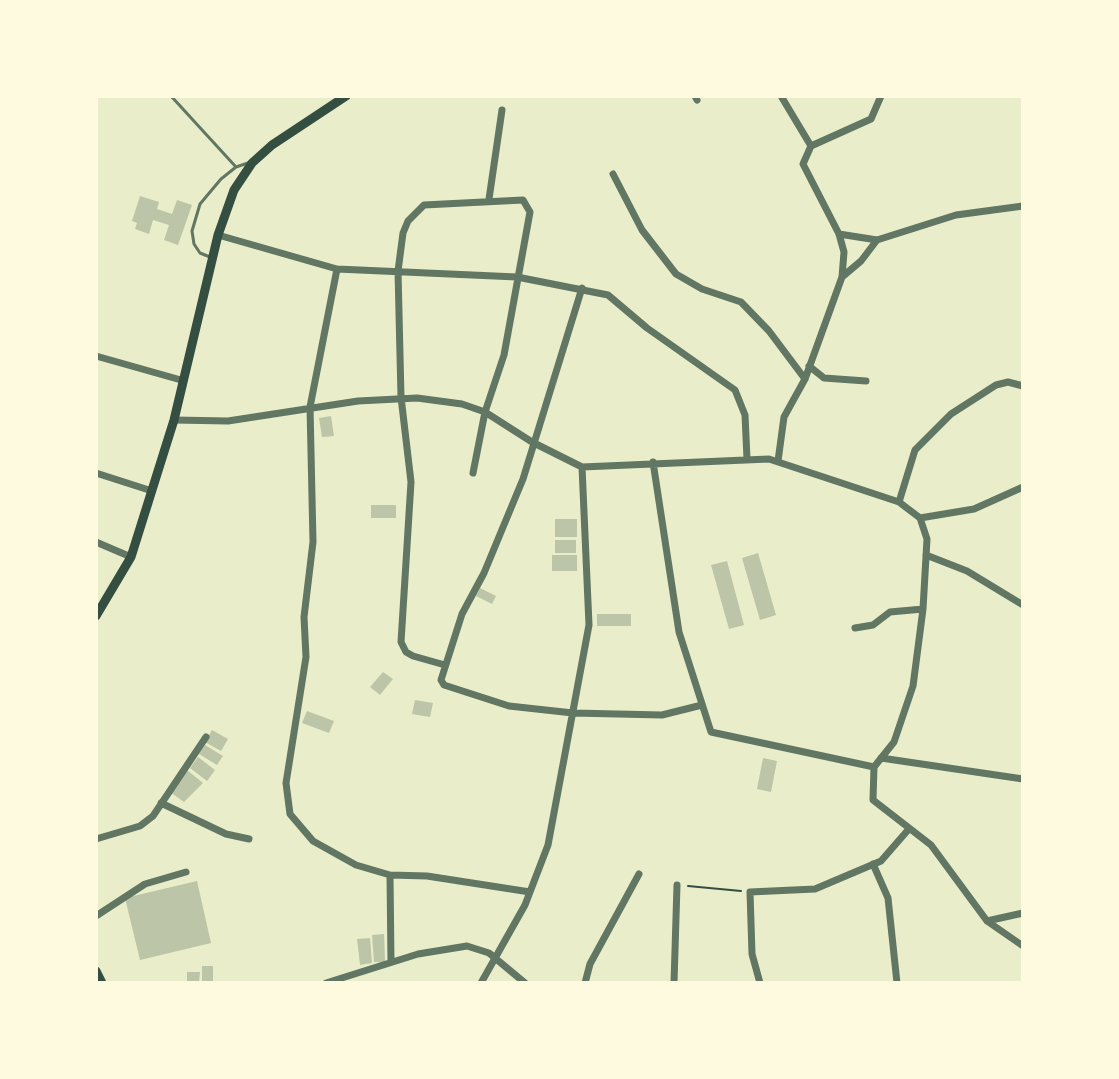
<!DOCTYPE html>
<style>
body{margin:0}
#map{position:relative;width:1119px;height:1079px;overflow:hidden;background:#e9edc9;font-family:Figtree,sans-serif}
canvas{display:block}
.frame{position:absolute;inset:0;border:98px solid #fefae0;pointer-events:none}
</style>
<div id="map">
<canvas width="1119" height="1079"></canvas>
<div class="frame"></div>
</div>
<script>
const c = document.querySelector('canvas').getContext('2d');
c.lineJoin = 'round';
function paint(path, color) { c.fillStyle = color; c.fill(path, 'evenodd'); }
const toPath = rows => new Path2D(rows.map(r => 'M' + r).join(''));
function stroke(path, color, width, dash) { c.strokeStyle = color; c.lineWidth = width; c.lineCap = dash ? 'butt' : 'round'; c.setLineDash(dash || []); c.stroke(path); }
paint(toPath([
 [140,196,159,202,157,209,172,214,177,200,192,205,178,245,164,240,169,225,153,220,149,234,135,229,137,223,132,221],
 [331,416,334,436,322,437,319,418],
 [371,505,396,505,396,518,371,518],
 [555,519,577,519,577,537,555,537],
 [555,540,576,540,576,553,555,553],
 [758,553,776,615,760,620,742,558],
 [552,555,577,555,577,571,552,571],
 [727,561,744,625,729,629,711,565],
 [480,588,496,596,492,604,476,596],
 [597,614,631,614,631,626,597,626],
 [383,672,393,679,380,695,370,687],
 [415,700,433,703,430,717,412,714],
 [307,711,334,721,329,733,302,723],
 [212,730,228,739,221,751,205,742],
 [205,745,223,756,217,765,199,754],
 [198,757,215,770,207,781,190,768],
 [763,758,777,761,771,792,757,789],
 [187,770,203,783,184,802,170,792],
 [197,881,211,943,140,960,125,898],
 [384,934,385,962,374,962,372,935],
 [370,938,372,963,360,965,357,939],
 [202,966,213,966,213,983,202,983],
 [187,972,200,972,199,983,187,983]
]), '#bcc5a7');
stroke(toPath([
 [688,886,741,891]
]), '#344e41', 2);
stroke(toPath([
 [171,96,236,167],
 [210,257,200,253,194,244,192,231,200,204,221,179,236,167,248,163]
]), '#617663', 3);
stroke(toPath([
 [695,96,697,100],
 [811,146,871,119,881,96],
 [613,174,642,230,676,274,702,289,741,302,769,331,805,379],
 [489,199,502,110],
 [839,234,877,240,956,215,1023,206],
 [218,235,337,269,517,277,608,295,647,328,735,390,745,415,747,459],
 [337,269,310,407,313,542,304,617,306,657,286,783,290,814,313,841,356,865,390,875,427,876,530,892],
 [842,277,861,261,877,240],
 [582,288,523,479,484,573,462,614,441,680,444,685,509,706,573,713,662,715,702,705],
 [96,356,181,380],
 [809,366,824,378,866,381],
 [174,420,228,421,358,401,417,398,462,404,485,412,532,442,582,467,769,459,899,502,920,518,927,539,923,609,913,686,894,742,874,767,873,800,931,845,987,921,1023,946],
 [778,461,784,417,805,379,842,277,844,252,839,234,803,164,811,146,781,96],
 [653,462,679,632,711,732,874,767],
 [96,473,152,491],
 [899,502,915,450,951,414,996,385,1008,382,1023,386],
 [920,518,974,509,1023,487],
 [96,542,131,557],
 [926,555,967,571,1023,605],
 [855,628,873,625,890,612,923,609],
 [445,665,413,656,406,652,401,642,411,482,401,397,398,271,403,233,408,221,424,205,523,200,530,212,504,355,485,412,473,473],
 [881,758,1023,779],
 [161,803,226,834,249,839],
 [96,839,140,826,153,816,206,737],
 [873,864,888,898,897,983],
 [390,875,391,962],
 [96,916,145,884,186,872],
 [987,921,1023,913],
 [326,983,418,954,467,946,489,953,525,983],
 [481,983,525,905,548,845,589,625,582,467],
 [585,983,590,964,639,874],
 [674,983,677,885],
 [760,983,752,954,750,892,815,889,881,861,908,830]
]), '#617663', 7);
stroke(toPath([
 [96,616,131,557,174,420,218,235,234,190,252,163,272,145,346,96],
 [96,971,102,983]
]), '#344e41', 9);
</script>
